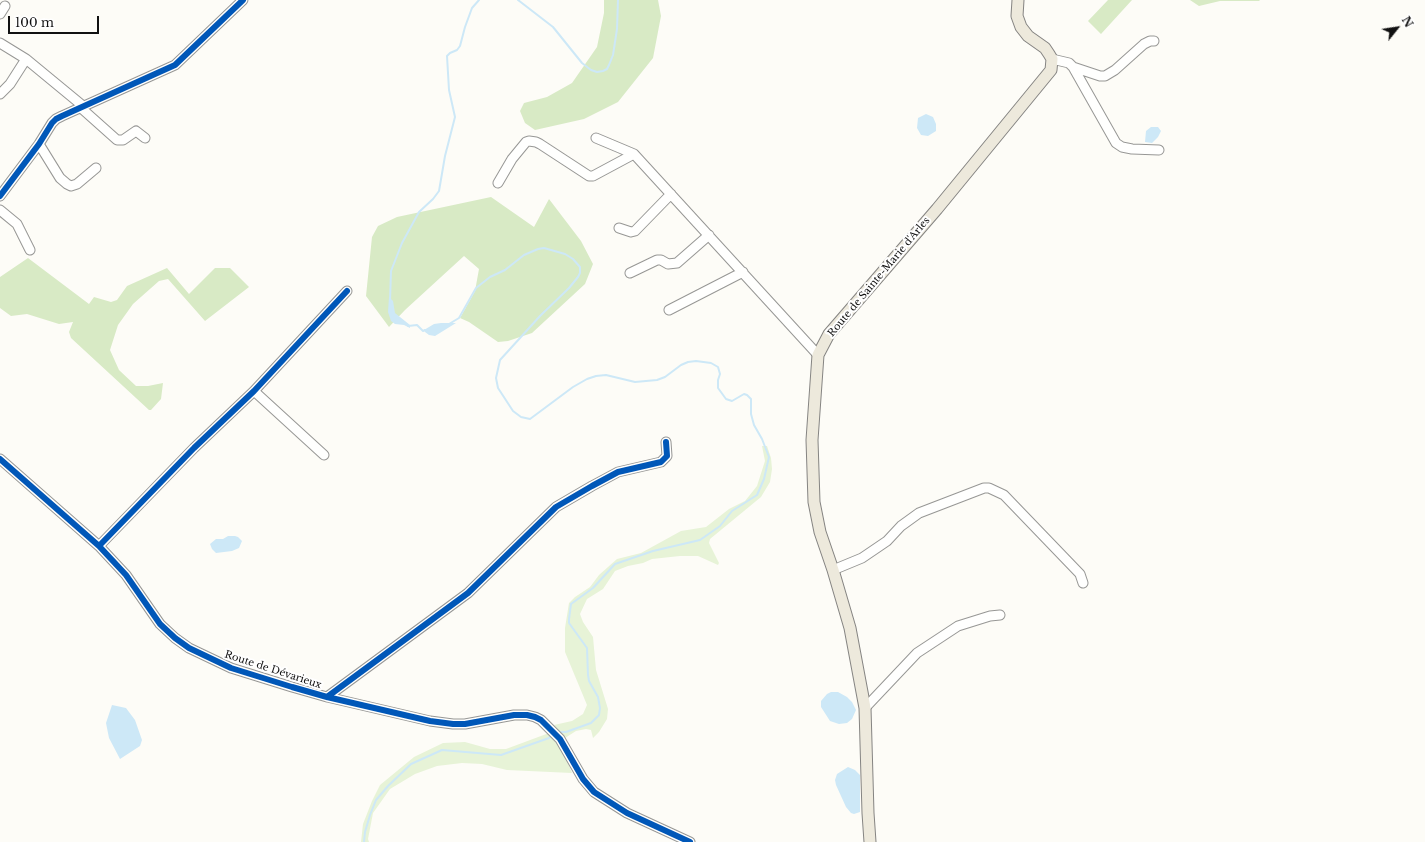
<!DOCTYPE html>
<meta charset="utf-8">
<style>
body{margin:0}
#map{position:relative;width:1425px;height:842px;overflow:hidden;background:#fdfcf7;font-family:"Libre Baskerville",serif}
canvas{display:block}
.north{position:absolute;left:1377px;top:8px;width:40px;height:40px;-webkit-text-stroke:3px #fff;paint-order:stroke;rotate:60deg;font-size:11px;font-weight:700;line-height:16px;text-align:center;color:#111}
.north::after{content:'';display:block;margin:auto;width:14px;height:18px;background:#111;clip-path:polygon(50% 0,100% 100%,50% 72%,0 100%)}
.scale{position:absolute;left:8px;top:16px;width:91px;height:18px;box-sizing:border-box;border:2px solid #111;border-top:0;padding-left:5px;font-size:12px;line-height:14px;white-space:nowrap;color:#111;-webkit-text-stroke:3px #fff;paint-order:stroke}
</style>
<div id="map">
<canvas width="1425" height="842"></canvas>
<div class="north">N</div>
<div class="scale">100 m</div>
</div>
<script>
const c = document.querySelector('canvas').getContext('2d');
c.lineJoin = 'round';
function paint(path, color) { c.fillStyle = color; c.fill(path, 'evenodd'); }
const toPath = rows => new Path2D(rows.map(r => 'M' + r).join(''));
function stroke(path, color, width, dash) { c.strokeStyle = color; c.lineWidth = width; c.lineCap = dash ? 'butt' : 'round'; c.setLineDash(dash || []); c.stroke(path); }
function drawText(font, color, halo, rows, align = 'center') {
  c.font = font + ' "Libre Baskerville",serif'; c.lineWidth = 4; c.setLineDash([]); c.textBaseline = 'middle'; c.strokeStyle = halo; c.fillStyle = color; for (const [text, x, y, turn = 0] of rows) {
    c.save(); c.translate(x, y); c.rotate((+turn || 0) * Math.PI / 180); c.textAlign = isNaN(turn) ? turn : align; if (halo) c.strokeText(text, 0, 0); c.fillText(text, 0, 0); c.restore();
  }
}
paint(toPath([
 [762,446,767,446,771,458,772,469,770,482,761,497,710,539,709,543,719,563,718,565,698,556,680,556,652,559,643,563,628,566,615,571,603,589,587,599,580,614,583,622,593,637,596,670,608,709,607,719,599,732,593,738,591,730,586,729,576,731,565,738,554,725,572,721,583,714,587,705,565,652,565,628,569,603,575,597,590,587,599,575,617,559,641,553,681,531,706,527,729,509,745,501,757,486,765,461],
 [549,733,565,755,572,773,507,770,482,764,462,763,437,766,415,774,390,789,373,813,368,839,369,842,361,842,363,824,372,801,380,785,414,757,443,743,465,742,490,749,506,749]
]), '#e7f3d7');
paint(toPath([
 [604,0,658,0,661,16,653,58,618,102,584,119,535,130,525,123,520,111,524,103,547,97,572,83,597,47,604,13],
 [1108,0,1132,0,1101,34,1088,21],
 [1190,0,1260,0,1259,1,1220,1,1199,6],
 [491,197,534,227,549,199,581,241,593,264,585,284,532,333,508,341,498,342,469,322,460,318,475,291,479,269,464,256,405,310,389,327,366,296,372,237,378,226,397,217],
 [28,258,89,304,94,297,111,302,117,300,127,286,167,268,189,294,215,268,230,268,249,287,205,321,168,279,159,281,133,304,118,325,110,350,119,370,136,386,148,386,163,383,161,399,151,410,149,410,71,338,69,332,73,322,59,324,27,314,11,316,0,308,0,277]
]), '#d8eac5');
paint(toPath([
 [926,114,933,117,936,124,936,131,928,136,921,135,917,128,918,118],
 [1151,127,1158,127,1161,131,1158,137,1152,143,1145,142,1146,131],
 [389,297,393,301,395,313,410,325,410,328,404,325,395,324,391,321,388,312],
 [441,323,456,323,435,336,429,335,425,332,424,330,434,324],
 [228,536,235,536,238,537,242,541,239,548,232,551,216,553,212,549,210,544,216,539,223,539],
 [831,692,838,692,847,697,852,702,856,710,852,719,847,723,839,724,830,721,821,707,821,701,827,694],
 [112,705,126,708,135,720,142,740,140,746,120,759,109,738,106,723],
 [848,767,855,770,860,775,860,812,854,814,851,813,846,807,836,785,835,780,837,774]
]), '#cde8f7');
stroke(toPath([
 [518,0,553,27,582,63,591,70,597,72,603,71,607,69,609,65,613,55,617,29,618,0],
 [390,301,391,271,402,243,419,212,433,199,439,191,445,156,455,117,449,90,447,56,450,53,457,50,460,46,465,27,472,8,479,0],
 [449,324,459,318,476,288,490,277,505,270,524,255,538,249,544,248,565,254,573,259,580,267,580,273,578,277,569,288,540,316,500,360,496,378,498,388,513,411,521,417,530,419,573,387,587,379,596,376,606,375,635,382,657,380,665,377,681,365,688,362,696,361,711,363,718,367,720,374,718,380,718,388,726,399,732,401,744,394,747,395,751,399,751,414,754,425,762,439,769,457,764,479,757,495,732,511,720,526,700,540,653,551,615,564,593,588,571,604,569,619,569,623,587,648,588,675,589,681,598,697,600,708,599,715,591,723,566,732,558,732],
 [408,326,417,325,423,331,425,330],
 [364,842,365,832,370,815,376,800,388,786,411,764,442,750,501,755,549,738,552,734]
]), '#cde8f7', 2);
const minor = toPath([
 [0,14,5,6],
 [0,43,26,59,83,106],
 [1052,59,1069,63,1073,67,1116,143,1122,147,1132,149,1159,150],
 [1073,67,1100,76,1105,76,1115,70,1144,44,1150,41,1154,41],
 [0,94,10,84,26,59],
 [80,107,117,140,123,140,136,131,145,138],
 [596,138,634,154,818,355],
 [39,144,60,178,67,184,71,186,77,184,96,168],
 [498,183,512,159,526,142,529,141,536,142,540,144,589,176,593,176,634,154],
 [0,196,39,144,52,123,56,119,62,116,175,65,243,0],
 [0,210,17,224,30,250],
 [619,228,631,232,635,231,671,194],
 [630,273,657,260,661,260,668,264,677,263,709,235],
 [669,310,743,272],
 [254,391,324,455],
 [0,459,99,546,126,575,160,624,175,638,189,648,231,668,292,687,327,697,430,721,453,724,465,724,514,715,527,715,535,717,541,720,560,739,583,779,594,792,627,813,690,842],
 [99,546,194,448,254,391,347,291],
 [833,570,862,558,887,541,901,526,919,513,984,488,989,488,1004,495,1080,574,1083,583],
 [327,697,468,593,556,507,592,486,618,472,661,462,667,456,666,442],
 [865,708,917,653,958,626,990,616,1000,615]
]);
const major = toPath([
 [870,842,868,813,865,708,850,628,833,570,820,532,814,502,812,440,818,355,829,334,937,209,1051,70,1052,59,1049,54,1045,48,1028,36,1021,27,1017,16,1018,0]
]);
stroke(minor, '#979795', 11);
stroke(major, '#858482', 13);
stroke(minor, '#fffffe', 9);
stroke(major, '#ede9dc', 11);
stroke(toPath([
 [0,196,39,144,52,123,56,119,62,116,175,65,243,0],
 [0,459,99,546,126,575,160,624,175,638,189,648,231,668,292,687,327,697,430,721,453,724,465,724,514,715,527,715,535,717,541,720,560,739,583,779,594,792,627,813,690,842],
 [99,546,194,448,254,391,347,291],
 [327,697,468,593,556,507,592,486,618,472,661,462,667,456,666,442]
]), '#0057b8', 6);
drawText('10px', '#111', '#fff', [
 ["Route de Sainte-Marie d'Arles",879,277,-50],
 ["Route de Dévarieux",273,670,18]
]);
</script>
